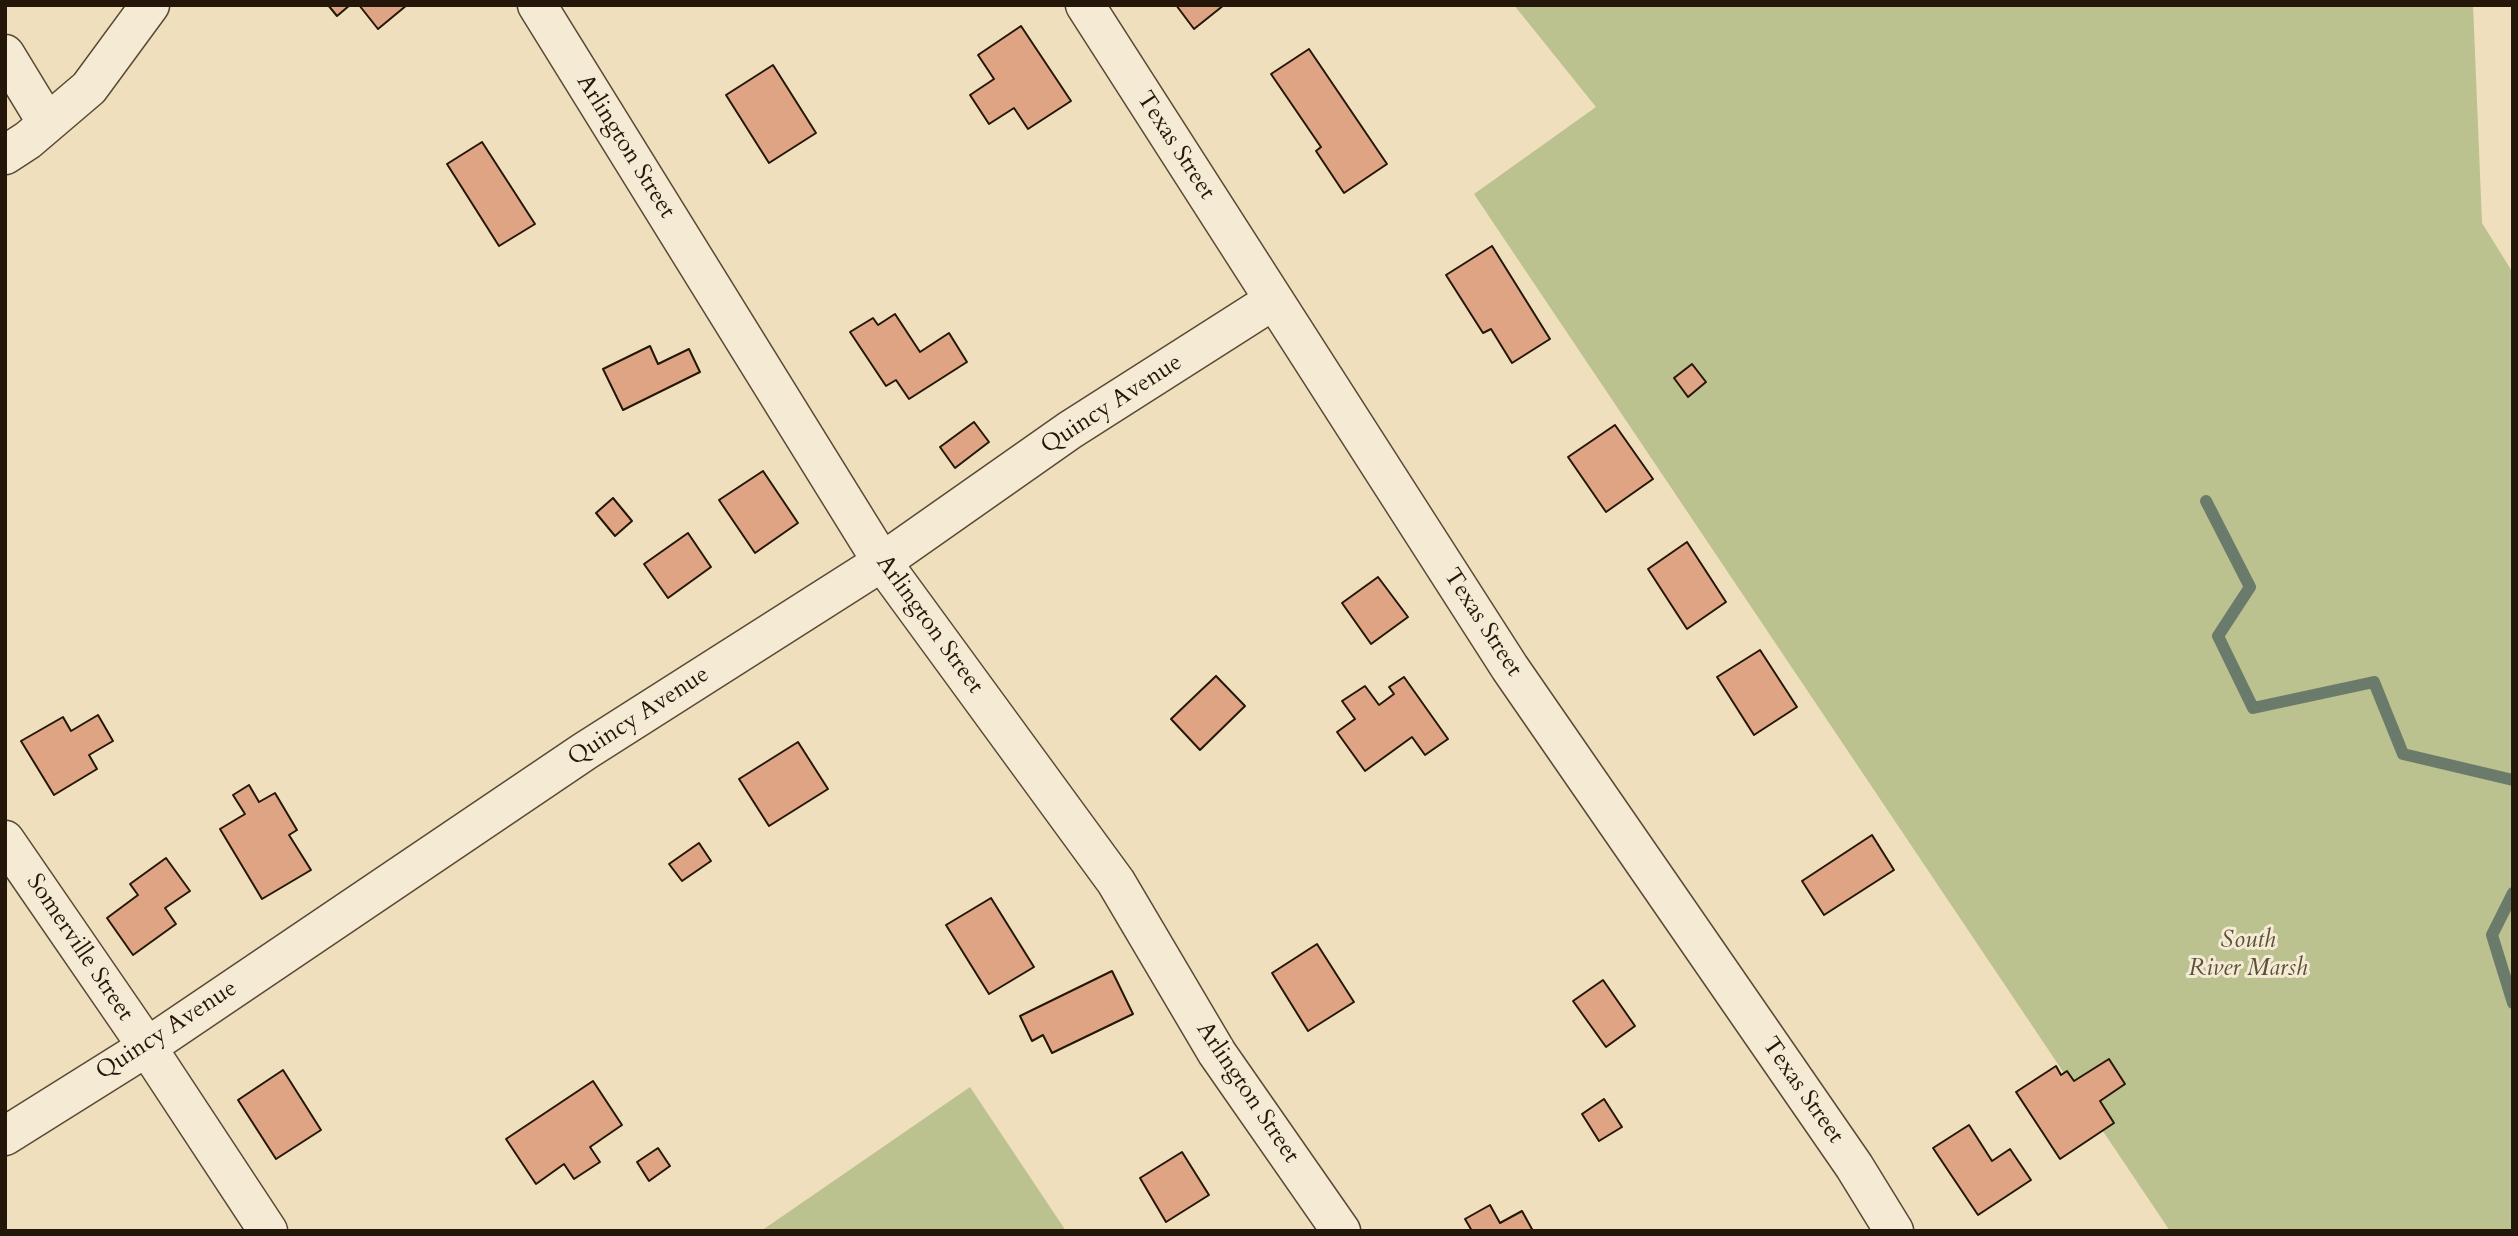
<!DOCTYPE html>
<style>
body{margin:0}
#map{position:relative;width:2518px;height:1236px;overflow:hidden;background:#efdfbc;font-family:Cardo,serif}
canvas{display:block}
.frame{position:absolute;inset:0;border:7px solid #24170a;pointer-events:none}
</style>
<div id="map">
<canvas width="2518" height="1236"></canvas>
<div class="frame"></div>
</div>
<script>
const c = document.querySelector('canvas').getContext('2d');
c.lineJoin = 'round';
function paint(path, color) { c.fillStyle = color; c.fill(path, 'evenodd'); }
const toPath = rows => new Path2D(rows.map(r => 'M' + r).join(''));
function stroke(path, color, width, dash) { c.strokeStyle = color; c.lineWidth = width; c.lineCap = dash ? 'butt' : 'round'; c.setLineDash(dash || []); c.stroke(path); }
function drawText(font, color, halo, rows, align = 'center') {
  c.font = font + ' Cardo,serif'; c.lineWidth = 6; c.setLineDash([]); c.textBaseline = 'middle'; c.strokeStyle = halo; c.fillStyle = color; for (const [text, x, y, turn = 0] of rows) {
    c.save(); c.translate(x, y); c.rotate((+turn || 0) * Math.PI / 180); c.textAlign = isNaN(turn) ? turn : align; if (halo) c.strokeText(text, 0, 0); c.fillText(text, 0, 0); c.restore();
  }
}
paint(toPath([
 [1514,5,2473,5,2482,223,2513,273,2513,1231,2170,1231,1474,194,1596,107],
 [970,1087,1066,1231,761,1231]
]), '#bbc18f');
stroke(toPath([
 [2206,501,2250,587,2218,636,2253,708,2374,682,2403,754,2513,780],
 [2513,893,2492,935,2513,1003]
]), '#6b7b6b', 12);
const building = toPath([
 [328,5,350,5,337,16,328,5],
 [359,5,407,5,378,29,359,5],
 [1176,5,1224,5,1194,29,1176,5],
 [1021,26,1071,101,1028,129,1014,108,989,124,970,95,994,79,978,55,1021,26],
 [1309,49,1387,164,1344,193,1316,151,1321,147,1271,74,1309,49],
 [773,65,816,133,769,163,726,95,773,65],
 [482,142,535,224,499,246,447,164,482,142],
 [1492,246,1550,339,1512,363,1491,329,1483,333,1446,275,1492,246],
 [895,314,920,352,949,333,967,362,909,399,896,380,886,386,850,332,873,318,878,325,895,314],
 [650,346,658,364,689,349,700,372,623,410,603,369,650,346],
 [1692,364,1706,382,1688,397,1674,378,1692,364],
 [974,422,989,442,955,468,940,447,974,422],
 [1615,425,1653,479,1606,512,1568,457,1615,425],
 [763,471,798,523,755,553,719,500,763,471],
 [613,498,632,521,615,536,596,513,613,498],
 [688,533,711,567,668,598,644,564,688,533],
 [1687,542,1726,602,1687,629,1648,569,1687,542],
 [1378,577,1408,617,1371,644,1342,603,1378,577],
 [1760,650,1797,707,1754,735,1717,677,1760,650],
 [1216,676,1245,706,1200,750,1171,719,1216,676],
 [1404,677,1448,739,1425,755,1412,737,1365,771,1337,732,1355,719,1342,701,1365,686,1379,705,1394,694,1389,687,1404,677],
 [98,715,113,741,89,755,97,769,54,795,21,741,63,717,71,731,98,715],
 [798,742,828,789,769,826,739,779,798,742],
 [249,785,259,802,275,793,297,830,289,835,311,870,262,899,220,829,245,814,233,795,249,785],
 [1872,835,1894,870,1824,915,1802,881,1872,835],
 [699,843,711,861,682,881,669,864,699,843],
 [166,858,190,891,165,908,176,924,133,955,107,918,138,895,130,884,166,858],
 [991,898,1034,967,989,994,946,925,991,898],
 [1317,944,1354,1002,1308,1031,1272,973,1317,944],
 [1112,971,1133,1014,1052,1053,1043,1035,1032,1041,1020,1016,1112,971],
 [1603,980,1635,1026,1606,1047,1573,1001,1603,980],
 [2109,1059,2125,1084,2100,1101,2114,1123,2060,1159,2016,1092,2056,1066,2061,1075,2067,1071,2074,1081,2109,1059],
 [283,1070,321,1130,276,1159,238,1100,283,1070],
 [593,1081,622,1125,590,1147,600,1162,574,1179,564,1164,536,1184,506,1139,593,1081],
 [1604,1099,1622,1127,1599,1141,1582,1114,1604,1099],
 [1969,1125,1992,1161,2010,1149,2031,1180,1978,1215,1933,1148,1969,1125],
 [658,1148,670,1166,649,1181,637,1162,658,1148],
 [1182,1152,1209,1195,1166,1222,1140,1178,1182,1152],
 [1490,1205,1500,1223,1522,1211,1533,1231,1472,1231,1465,1219,1490,1205]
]);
paint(building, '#dfa484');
stroke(building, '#24170a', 2);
const minor = toPath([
 [537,5,882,562,1116,882,1217,1053,1341,1231],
 [1085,5,1510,668,1854,1166,1894,1231],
 [5,54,47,123],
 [5,155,28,140,89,88,150,5],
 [5,840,137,1032,268,1231],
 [5,1136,147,1047,585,751,882,562,1070,430,1274,300]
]);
stroke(minor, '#574936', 41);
stroke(minor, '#f5ead3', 38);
drawText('24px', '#24170a', '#f5ead3', [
 ["Texas Street",1175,146,57],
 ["Arlington Street",625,147,58],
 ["Quincy Avenue",1112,405,-33],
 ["Texas Street",1482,623,57],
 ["Arlington Street",929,625,54],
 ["Quincy Avenue",639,717,-33],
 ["Somerville Street",79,948,56],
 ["Quincy Avenue",167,1031,-33],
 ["Texas Street",1802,1091,55],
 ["Arlington Street",1247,1093,56]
]);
drawText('italic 24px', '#595239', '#f5ead3', [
 ["South",2248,941],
 ["River Marsh",2248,969]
]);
</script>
